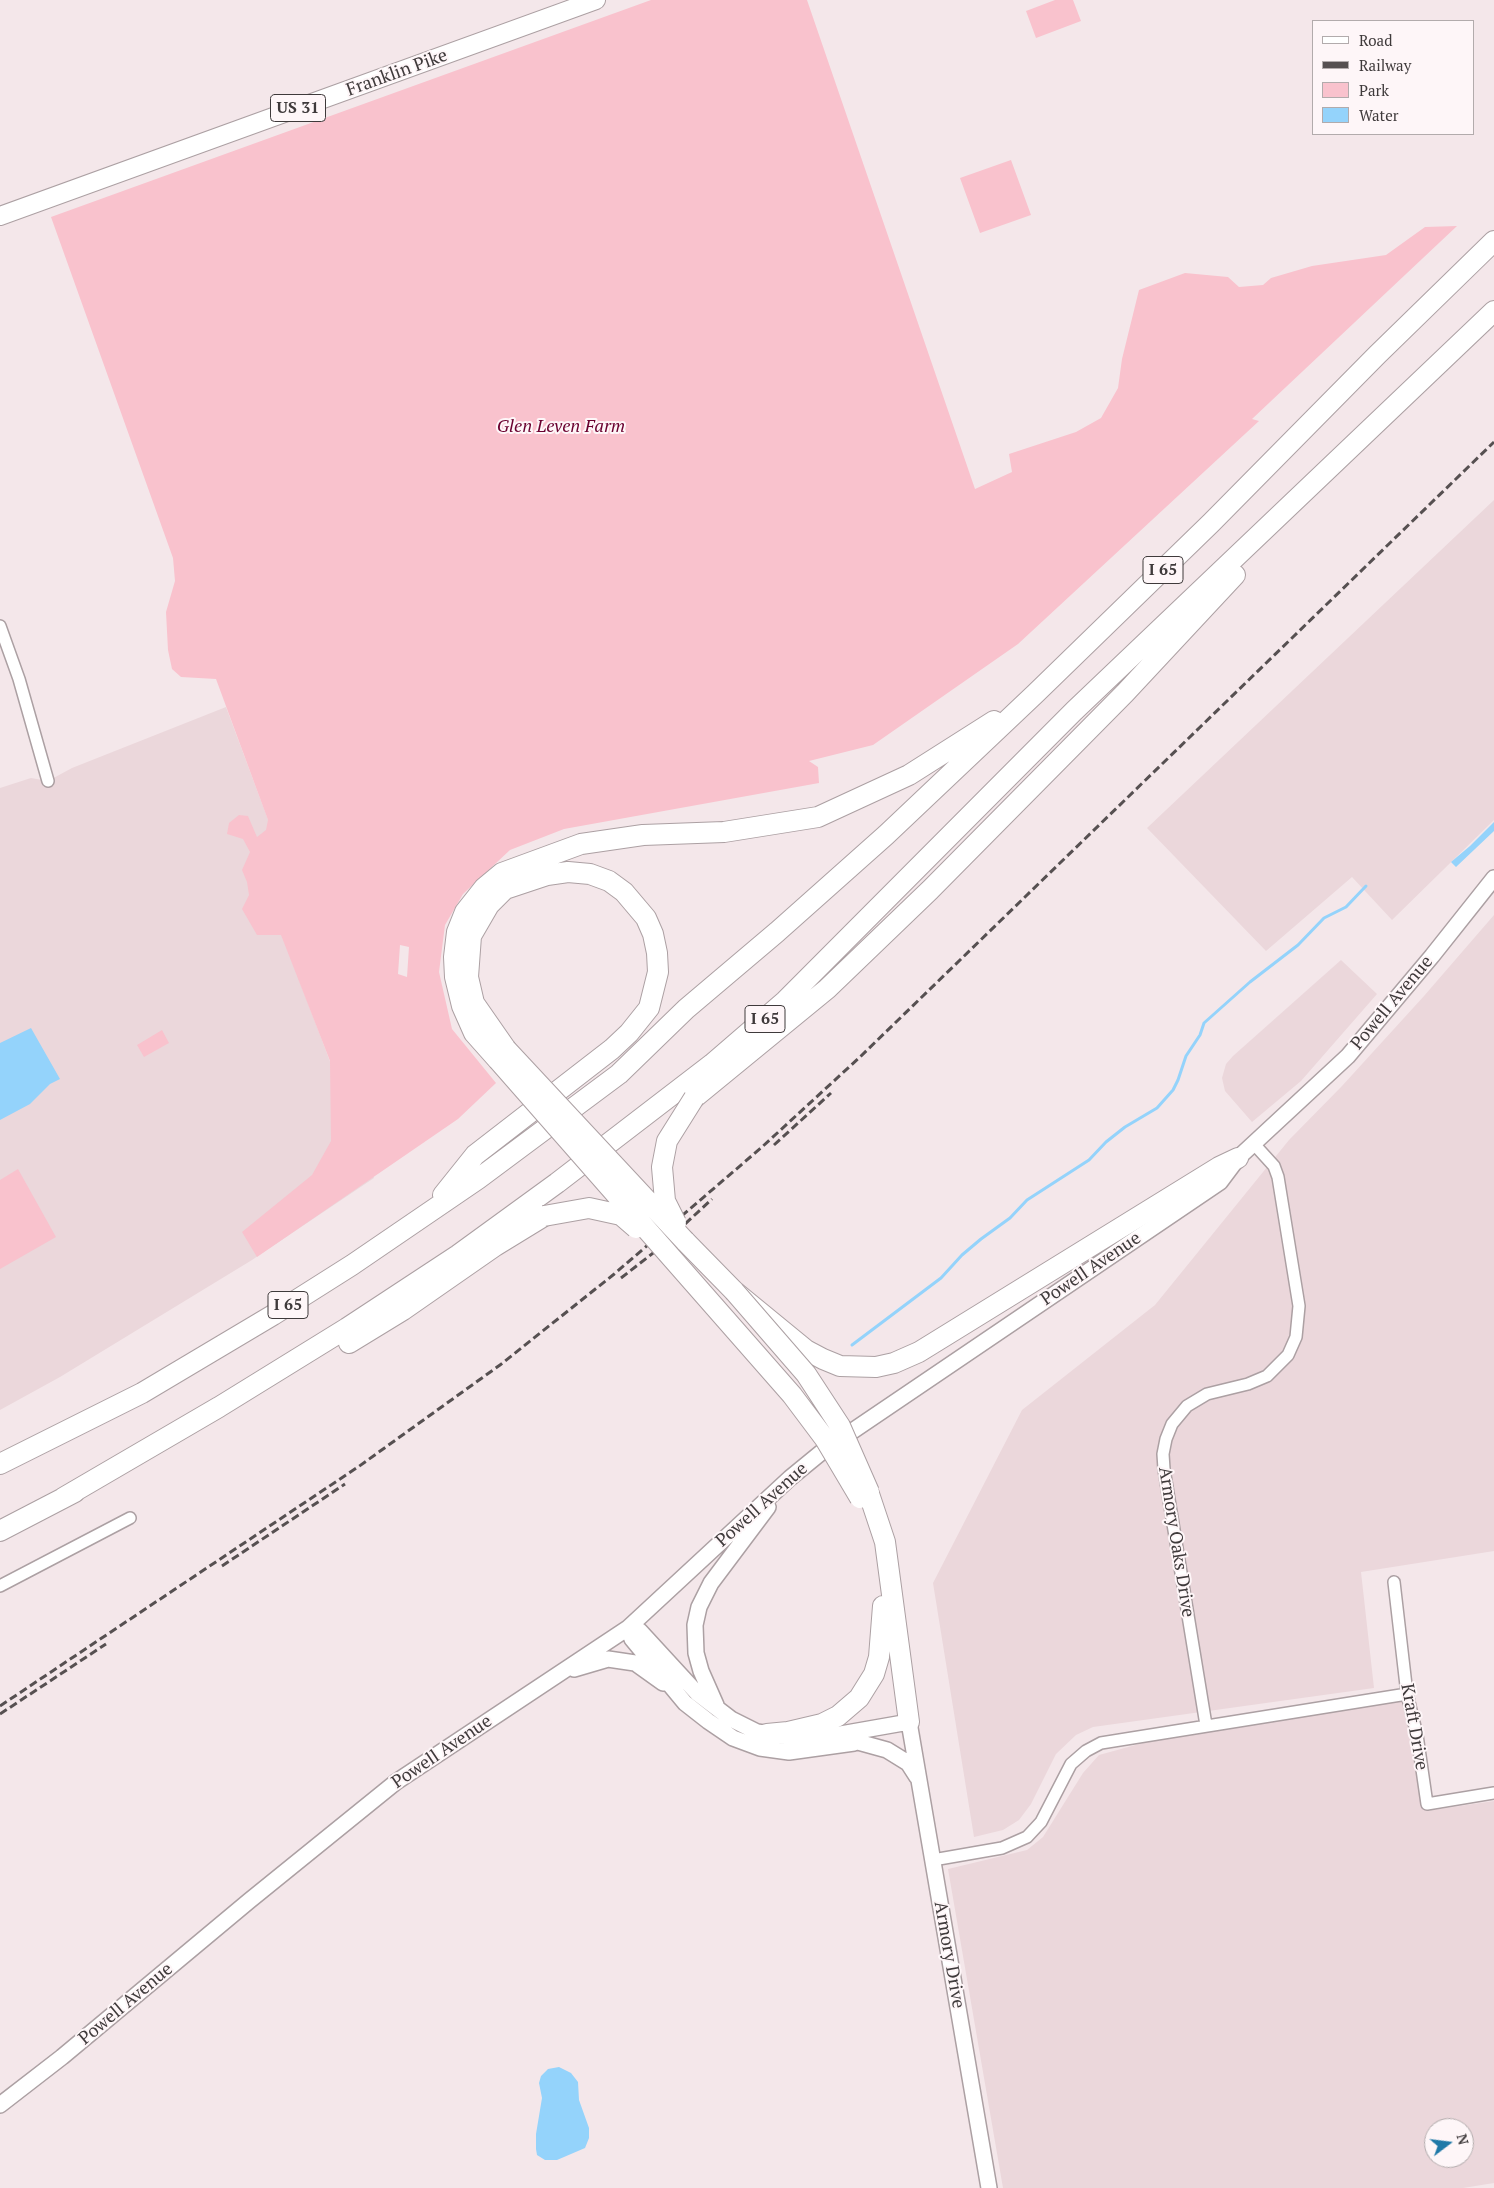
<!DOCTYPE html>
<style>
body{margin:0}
#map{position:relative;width:1494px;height:2188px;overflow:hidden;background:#f4e7ea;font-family:"PT Serif",serif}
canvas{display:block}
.legend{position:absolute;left:1312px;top:20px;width:162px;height:115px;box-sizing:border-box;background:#fef6f8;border:1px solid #b2abac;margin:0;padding:6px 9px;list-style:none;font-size:15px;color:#3f3a3b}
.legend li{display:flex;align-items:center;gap:10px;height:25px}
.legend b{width:25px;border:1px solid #b2abac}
.north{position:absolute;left:1424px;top:2118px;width:50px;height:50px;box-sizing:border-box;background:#fef6f8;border:1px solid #b2abac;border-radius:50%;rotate:75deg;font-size:14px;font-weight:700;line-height:20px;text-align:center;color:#3f3a3b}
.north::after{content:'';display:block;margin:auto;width:18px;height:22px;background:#1f79a8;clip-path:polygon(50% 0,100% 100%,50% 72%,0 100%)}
</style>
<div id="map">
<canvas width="1494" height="2188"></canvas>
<ul class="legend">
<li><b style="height:6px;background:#fff"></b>Road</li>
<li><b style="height:6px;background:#565051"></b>Railway</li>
<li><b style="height:14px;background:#f9c2cd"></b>Park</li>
<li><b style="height:14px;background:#94d3fb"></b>Water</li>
</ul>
<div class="north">N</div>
</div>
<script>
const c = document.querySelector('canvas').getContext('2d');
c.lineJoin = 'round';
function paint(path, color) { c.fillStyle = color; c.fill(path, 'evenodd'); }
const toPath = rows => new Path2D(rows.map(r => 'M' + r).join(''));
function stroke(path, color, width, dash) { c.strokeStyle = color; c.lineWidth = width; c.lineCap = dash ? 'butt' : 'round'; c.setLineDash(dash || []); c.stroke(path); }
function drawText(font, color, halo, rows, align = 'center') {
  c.font = font + ' "PT Serif",serif'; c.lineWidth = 4; c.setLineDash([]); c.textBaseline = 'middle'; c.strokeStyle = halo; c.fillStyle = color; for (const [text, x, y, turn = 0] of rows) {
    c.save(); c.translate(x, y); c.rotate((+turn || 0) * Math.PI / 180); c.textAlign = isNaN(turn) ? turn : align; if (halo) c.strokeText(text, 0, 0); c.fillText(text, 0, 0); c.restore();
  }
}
paint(toPath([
 [1494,500,1494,820,1392,920,1352,877,1266,951,1147,828],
 [226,707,273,833,260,876,374,1178,252,1260,60,1377,0,1410,0,788,31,778,48,781,72,768],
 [1494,915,1494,1551,1361,1572,1374,1688,1093,1727,1076,1735,1056,1754,1031,1804,1019,1820,1003,1830,974,1837,933,1583,1022,1410,1155,1305,1289,1140,1342,1086,1424,996],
 [1341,960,1377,994,1301,1081,1252,1122,1225,1091,1222,1078,1226,1064,1233,1056],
 [1402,1701,1426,1811,1494,1801,1494,2183,1463,2188,1003,2188,948,1869,1027,1850,1043,1837,1083,1773,1099,1755,1143,1743],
 [1434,2128,1464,2128,1464,2158,1434,2158]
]), '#ebd7db');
paint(toPath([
 [651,0,807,0,975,489,1012,472,1009,454,1076,432,1101,418,1118,388,1122,359,1139,290,1185,273,1228,277,1239,287,1263,285,1271,278,1312,266,1386,255,1425,227,1457,226,1252,419,1259,421,1018,644,873,745,809,761,818,767,819,783,564,829,510,850,463,894,445,925,439,972,452,1029,496,1083,458,1119,257,1257,242,1232,312,1175,331,1141,330,1061,281,935,257,935,242,909,249,895,247,882,242,870,250,852,243,839,227,834,229,823,239,815,248,816,257,837,266,830,268,820,216,679,181,677,172,669,168,650,166,612,175,581,173,558,51,217],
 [400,945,409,947,407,977,398,974],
 [1055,0,1073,0,1081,21,1036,38,1026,11],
 [1011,160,1031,215,980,233,960,178],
 [162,1030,169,1043,144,1057,137,1045],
 [18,1169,56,1237,0,1269,0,1180]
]), '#f9c2cd');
paint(toPath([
 [1494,822,1494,831,1456,867,1451,862,1470,846],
 [31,1028,60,1079,50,1084,30,1104,0,1120,0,1043],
 [559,2067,571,2073,578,2082,579,2100,589,2128,589,2138,585,2148,557,2160,545,2160,537,2155,536,2149,536,2134,542,2098,539,2083,541,2076,548,2069]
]), '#94d3fb');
stroke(toPath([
 [852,1345,941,1278,962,1255,981,1239,1010,1218,1027,1200,1089,1160,1106,1142,1125,1127,1157,1108,1173,1090,1178,1080,1186,1056,1200,1035,1204,1023,1250,982,1298,945,1324,918,1346,907,1366,886]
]), '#94d3fb', 3);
const street = toPath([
 [0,626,19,679,48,781],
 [1394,1582,1407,1694,1417,1735,1427,1804,1494,1793],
 [0,1586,130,1518],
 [1206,1725,1164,1469,1163,1454,1166,1439,1172,1424,1187,1406,1207,1394,1248,1384,1267,1376,1288,1355,1296,1337,1299,1306,1278,1177,1274,1166,1254,1144],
 [933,1860,1002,1848,1027,1837,1041,1822,1071,1764,1086,1751,1101,1743,1407,1694]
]);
const secondary = toPath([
 [628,1628,640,1631,697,1693,731,1719,757,1732,791,1737,810,1738,835,1735,909,1722,989,2188],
 [628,1628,632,1639,685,1703,708,1721,733,1738,760,1748,789,1752,854,1743],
 [574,1669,608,1659,635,1663,663,1683],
 [716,1705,701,1671,696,1653,695,1625,699,1607,711,1583,768,1507],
 [858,1742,887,1750,908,1763,917,1777],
 [0,2105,62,2057,249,1901,396,1782,628,1628,790,1478,823,1451,1220,1182,1238,1158,1348,1056,1432,956,1494,878]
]);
const primary = toPath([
 [0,216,596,0]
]);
const highway = toPath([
 [498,1060,474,1033,462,1006,455,977,454,957,457,932,465,912,484,888,502,873,581,844,643,835,724,832,818,817,909,775,994,721],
 [694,1098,827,989,930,890,1125,693,1235,575],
 [443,1195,475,1155,612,1049,629,1033,649,1008,658,972,657,953,653,934,646,918,624,892,609,881,590,874,568,872,547,875,505,889,489,905,471,936,468,977,474,1003,506,1049],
 [685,1241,734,1291,806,1350,823,1359,840,1366,876,1367,894,1363,919,1352,1219,1167,1238,1158],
 [349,1343,403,1310,495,1246,544,1216],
 [0,1464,142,1393,273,1315,352,1265,478,1179,619,1074,686,1009,777,932,886,835,1035,694,1211,523,1377,355,1494,241],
 [869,1494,885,1542,909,1722],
 [63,1498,219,1407,347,1328,458,1255,557,1183,712,1064,785,1001,1074,711,1494,311],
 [0,1531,75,1492],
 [767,1734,788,1732,822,1724,838,1716,859,1698,874,1674,879,1657,883,1606]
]);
stroke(street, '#aca0a3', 14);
stroke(secondary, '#aca0a3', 18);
stroke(primary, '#aca0a3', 20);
stroke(highway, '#aca0a3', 22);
stroke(street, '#fff', 11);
stroke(secondary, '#fff', 15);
stroke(primary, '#fff', 18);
stroke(highway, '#fff', 20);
stroke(toPath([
 [774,1145,831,1093],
 [621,1278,657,1250,712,1199],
 [222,1566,345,1484],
 [0,1706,358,1467,500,1365,613,1275,762,1147,860,1057,1494,442],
 [0,1714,106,1644]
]), '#565051', 3, [8, 4]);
const highwayBridge = toPath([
 [506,1049,685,1241],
 [498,1060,792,1395,825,1439,860,1498],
 [544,1216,589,1208,621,1215,636,1228],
 [676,1223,665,1201,662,1167,667,1141,694,1098],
 [734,1291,806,1374,840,1426,869,1492]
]);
stroke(highwayBridge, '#aca0a3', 22, []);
stroke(highwayBridge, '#fff', 20);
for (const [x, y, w] of [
 [298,108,55],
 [1163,570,40],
 [765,1019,40],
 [288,1305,40]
]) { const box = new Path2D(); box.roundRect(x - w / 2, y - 13.5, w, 27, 4); c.fillStyle = '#fef6f8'; c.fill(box); stroke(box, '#3f3a3b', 1); }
drawText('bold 16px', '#3f3a3b', null, [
 ["US 31",298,108],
 ["I 65",1163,570],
 ["I 65",765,1019],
 ["I 65",288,1305]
]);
drawText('18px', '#3f3a3b', '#fef6f8', [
 ["Franklin Pike",397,73,-20],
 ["Powell Avenue",1392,1003,-50],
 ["Powell Avenue",1091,1269,-34],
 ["Powell Avenue",762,1505,-42],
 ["Armory Oaks Drive",1176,1542,81],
 ["Kraft Drive",1414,1727,80],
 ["Powell Avenue",442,1752,-34],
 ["Armory Drive",949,1955,80],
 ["Powell Avenue",126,2004,-40]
]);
drawText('italic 18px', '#6a002f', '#fef6f8', [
 ["Glen Leven Farm",561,427]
]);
</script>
